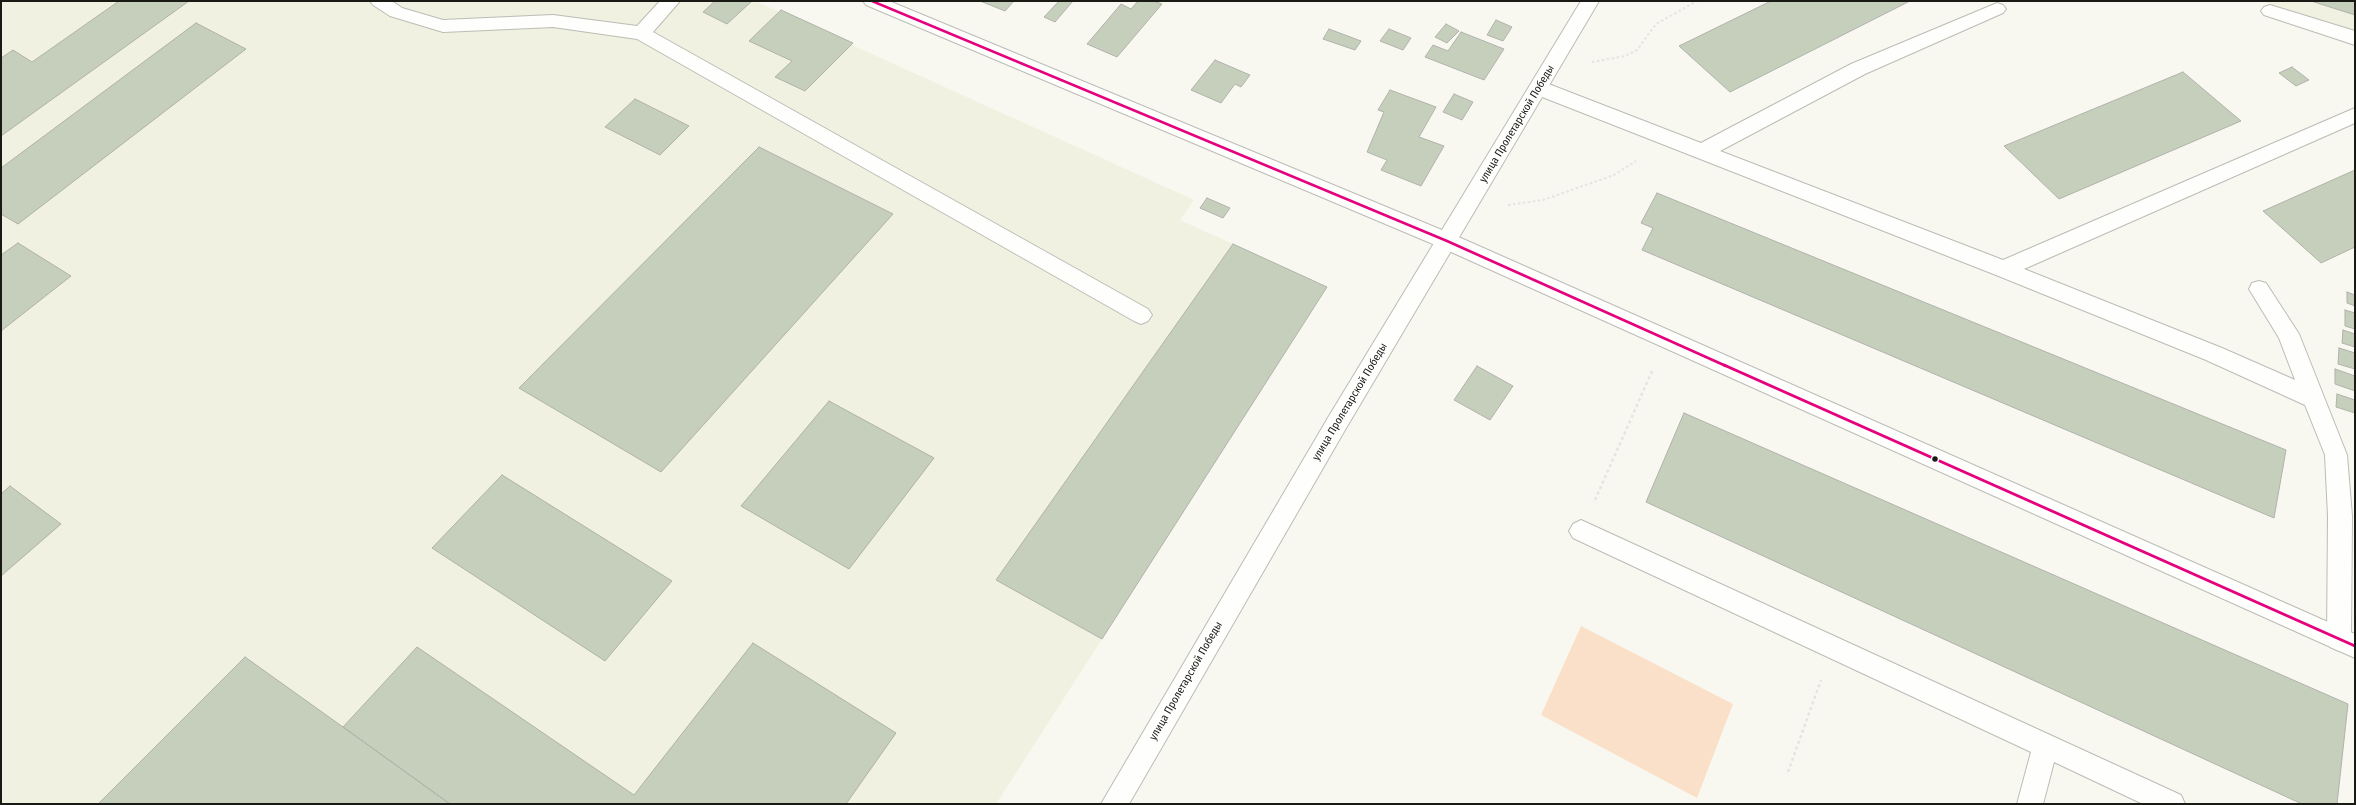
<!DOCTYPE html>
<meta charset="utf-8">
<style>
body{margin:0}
#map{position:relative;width:2356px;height:805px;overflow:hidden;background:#f8f8f0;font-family:"Fira Sans Condensed",sans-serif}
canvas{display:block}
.frame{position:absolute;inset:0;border:2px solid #1a1a14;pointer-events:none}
</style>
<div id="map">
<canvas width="2356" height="805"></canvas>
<div class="frame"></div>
</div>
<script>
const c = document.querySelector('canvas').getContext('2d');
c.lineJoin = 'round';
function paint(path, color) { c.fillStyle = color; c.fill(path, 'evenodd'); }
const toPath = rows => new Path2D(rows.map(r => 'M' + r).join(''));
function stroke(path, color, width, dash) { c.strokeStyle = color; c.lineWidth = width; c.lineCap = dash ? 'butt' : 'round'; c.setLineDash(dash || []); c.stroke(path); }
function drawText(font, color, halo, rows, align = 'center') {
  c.font = font + ' "Fira Sans Condensed",sans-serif'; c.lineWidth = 3; c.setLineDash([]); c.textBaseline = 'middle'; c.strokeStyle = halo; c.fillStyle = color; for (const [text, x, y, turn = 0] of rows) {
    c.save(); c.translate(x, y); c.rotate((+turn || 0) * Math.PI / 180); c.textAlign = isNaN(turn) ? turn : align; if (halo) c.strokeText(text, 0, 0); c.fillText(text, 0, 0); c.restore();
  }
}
paint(toPath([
 [1,1,755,1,1194,200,1180,220,1233,244,997,579,1102,639,996,804,1,804],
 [2261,1,2355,1,2355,33]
]), '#f0f1e0');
paint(toPath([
 [1581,626,1733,704,1697,798,1541,715]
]), '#fbe0c9');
const building = toPath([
 [119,1,189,1,1,136,1,58,13,50,32,62,119,1],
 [715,1,752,1,727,24,703,12,715,1],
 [980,1,1014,1,1005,11,980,1],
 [1059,1,1073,1,1055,22,1044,17,1059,1],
 [1138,1,1153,1,1162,4,1117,57,1087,44,1121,4,1131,9,1138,1],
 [1771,1,1910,1,1730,92,1679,46,1771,1],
 [2311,1,2355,1,2355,15,2311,1],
 [781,10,853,43,805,91,775,77,792,61,749,41,781,10],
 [1496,20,1512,27,1503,41,1487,35,1496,20],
 [196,23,246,49,18,224,1,214,1,168,196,23],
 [1446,24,1459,31,1447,43,1435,37,1446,24],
 [1329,29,1361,41,1355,50,1323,39,1329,29],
 [1389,29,1411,38,1403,50,1380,41,1389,29],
 [1461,32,1504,49,1484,80,1425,57,1433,45,1448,51,1461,32],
 [1215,60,1250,75,1241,87,1235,84,1221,103,1191,90,1215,60],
 [2292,67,2309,80,2296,86,2279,73,2292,67],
 [2183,72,2241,121,2059,199,2004,146,2183,72],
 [1390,90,1436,107,1419,137,1444,146,1421,186,1381,170,1387,160,1367,152,1384,112,1378,110,1390,90],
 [1454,94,1473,102,1462,120,1443,112,1454,94],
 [635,99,689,126,660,155,605,127,635,99],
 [759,147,893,214,661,472,519,388,759,147],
 [2355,170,2355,247,2321,263,2263,211,2355,170],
 [1657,193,2286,450,2274,518,1642,250,1653,228,1641,223,1657,193],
 [1207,198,1230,208,1223,218,1200,208,1207,198],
 [18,243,71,276,1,331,1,255,18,243],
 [1233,244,1327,287,1102,639,996,580,1233,244],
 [2347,292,2355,295,2355,306,2347,303,2347,292],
 [2345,310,2355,313,2355,329,2345,326,2345,310],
 [2343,330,2355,334,2355,347,2342,343,2343,330],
 [2339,348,2355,353,2355,369,2338,364,2339,348],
 [1477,366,1513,386,1490,420,1454,400,1477,366],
 [2335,369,2355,376,2355,391,2335,384,2335,369],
 [2337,394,2355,400,2355,413,2336,407,2337,394],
 [829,401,934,458,849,569,741,506,829,401],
 [1684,413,2348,704,2337,804,2302,804,1646,502,1684,413],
 [502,475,672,581,605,661,432,548,502,475],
 [10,486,61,524,1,576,1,494,10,486],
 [753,643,896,733,846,804,450,804,343,727,417,647,634,795,753,643],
 [245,657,343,727,450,804,98,804,245,657]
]);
paint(building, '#c6cfbb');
stroke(building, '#b0b2ac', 1);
const lane = toPath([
 [370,1,392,1,402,8,443,20,553,15,637,26,660,1,680,1,653,32,1148,309,1152,315,1148,321,1141,324,1134,321,637,39,553,27,443,32,390,16,373,5,370,1],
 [1997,3,2003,5,2006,9,2003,13,1865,74,1720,151,2003,260,2355,108,2355,123,2024,269,2222,348,2295,380,2279,338,2249,289,2252,283,2259,281,2266,283,2299,334,2347,455,2352,516,2351,639,2348,647,2339,651,2330,647,2327,639,2328,516,2325,455,2305,405,2206,360,1996,275,1532,93,1530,88,1532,83,1539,81,1546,83,1701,143,1851,64,1997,3],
 [2270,5,2355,31,2355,45,2264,15,2261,11,2264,7,2270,5],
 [1581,520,2181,795,2185,804,2143,804,2054,762,2043,804,2017,804,2031,752,1573,538,1569,531,1573,524,1581,520]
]);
const street = toPath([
 [1581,1,1599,1,1345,430,1129,804,1101,804,1329,416,1581,1]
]);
const secondary = toPath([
 [863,1,889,1,1454,235,2355,634,2355,658,1440,247,866,5,863,1]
]);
stroke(lane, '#bcbcb6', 2);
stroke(street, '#bcbcb6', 2);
stroke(secondary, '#bcbcb6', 2);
stroke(toPath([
 [1592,62,1625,56,1637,50,1656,24,1697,1],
 [1508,205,1543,200,1614,175,1636,161]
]), '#e4e4e2', 2, [2.5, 2.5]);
stroke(toPath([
 [1595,500,1653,369],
 [1788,772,1821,680]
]), '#e4e4e2', 2.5, [3, 3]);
paint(lane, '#fefefd');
paint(street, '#fefefd');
paint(secondary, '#fefefd');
stroke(toPath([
 [872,1,1447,241,1726,366]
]), '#e5007d', 2.5);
stroke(toPath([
 [1724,365,2355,646]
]), '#e5007d', 3);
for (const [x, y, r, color] of [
 [1935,459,3.5,"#1a1a14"]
]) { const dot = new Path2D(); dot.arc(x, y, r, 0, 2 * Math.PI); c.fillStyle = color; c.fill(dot); stroke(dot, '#fff', 1.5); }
drawText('11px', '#1a1a14', '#fff', [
 ["улица Пролетарской Победы",1517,124,-59],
 ["улица Пролетарской Победы",1350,402,-59],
 ["улица Пролетарской Победы",1186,681,-60]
]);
</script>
